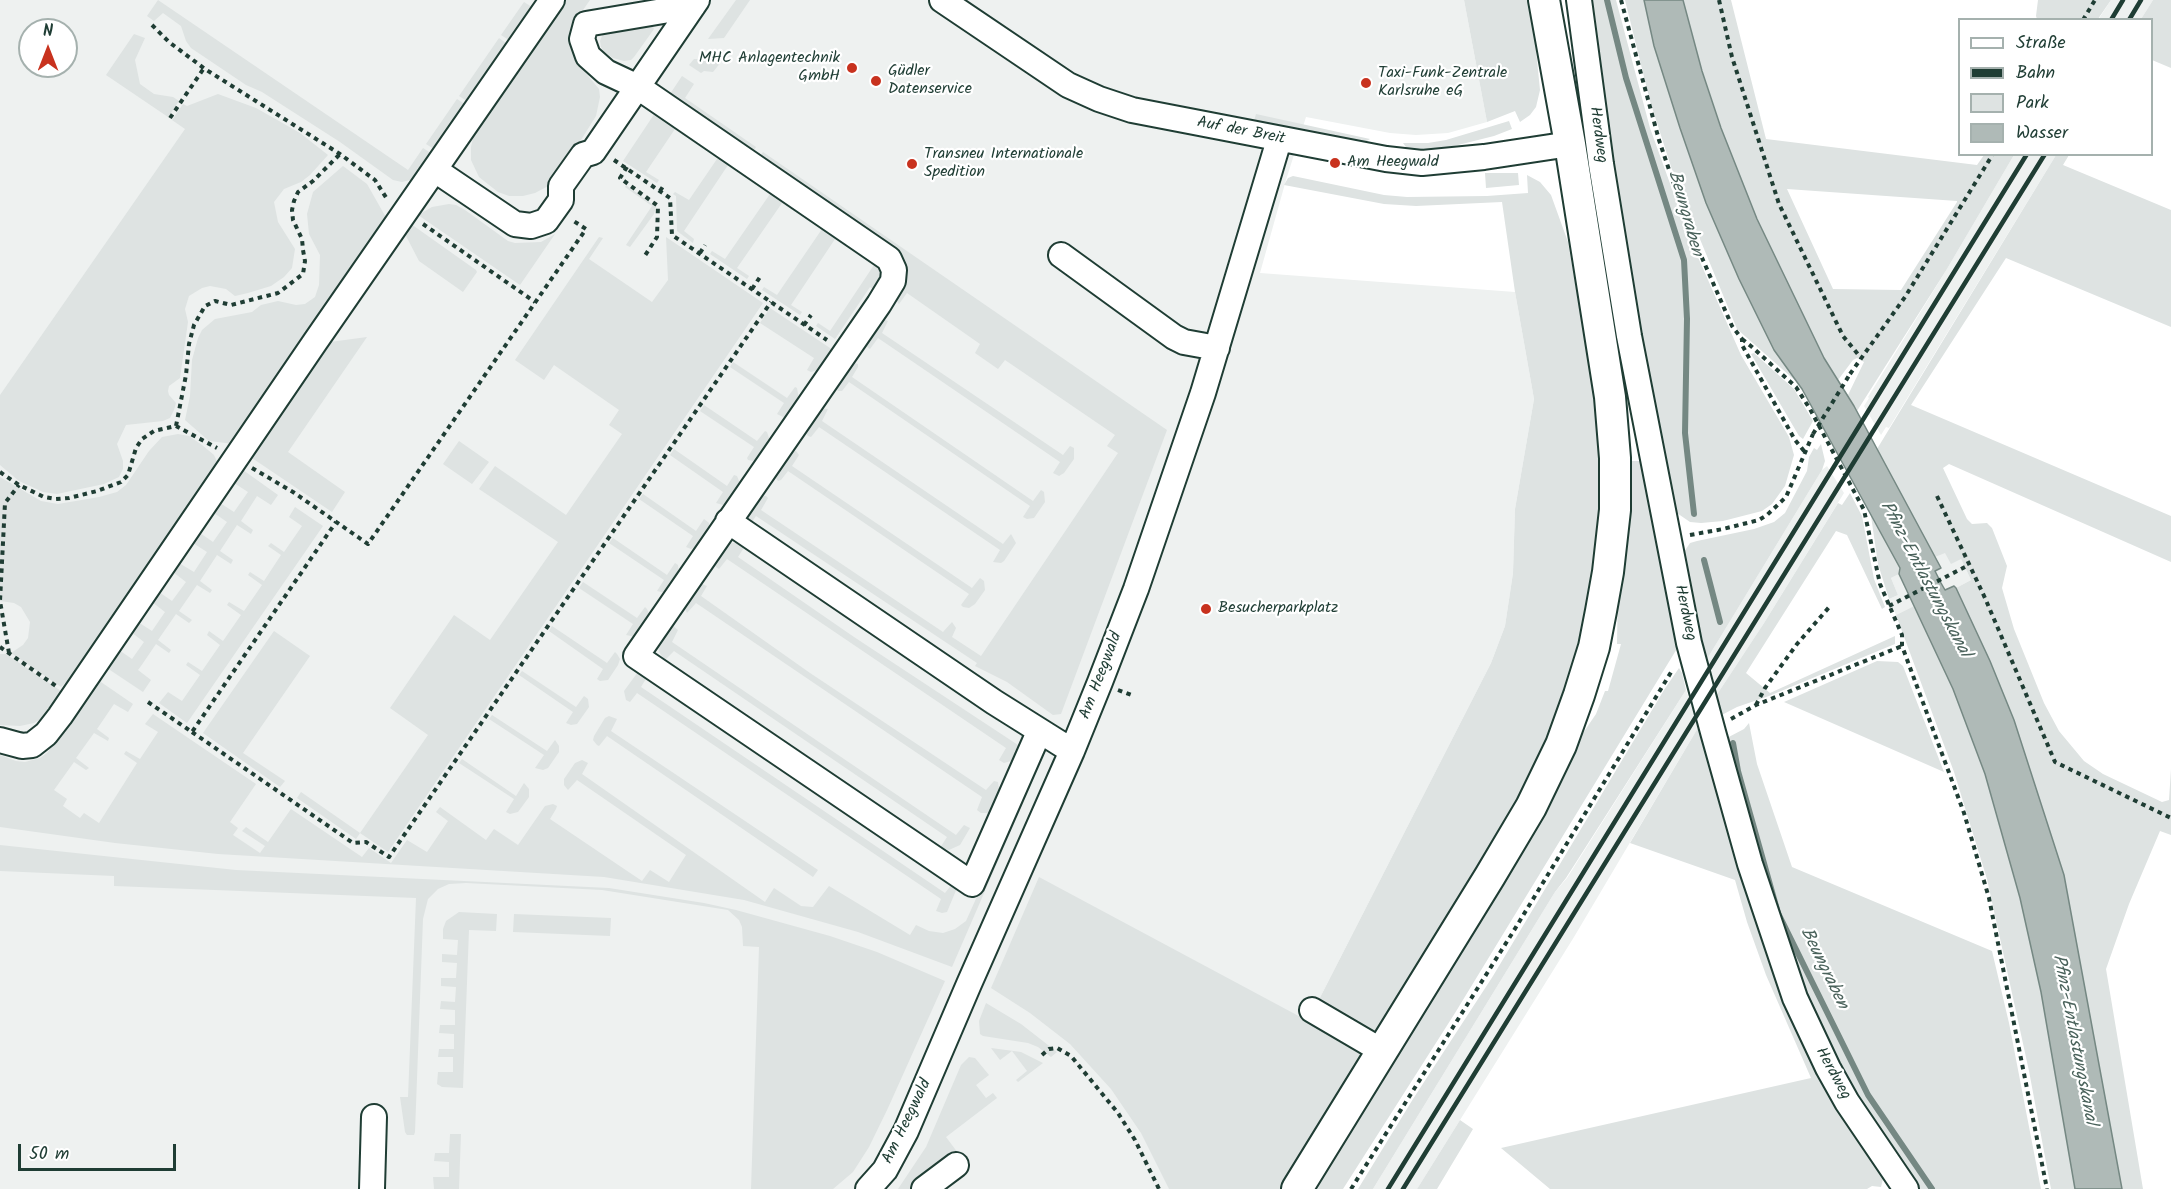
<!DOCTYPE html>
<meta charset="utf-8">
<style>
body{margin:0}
#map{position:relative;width:2171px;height:1189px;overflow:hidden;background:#fff;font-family:Kalam,sans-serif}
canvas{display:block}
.legend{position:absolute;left:1958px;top:18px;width:195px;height:138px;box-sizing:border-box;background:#fff;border:2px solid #a5b1ae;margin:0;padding:8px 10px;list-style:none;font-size:18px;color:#1f3d34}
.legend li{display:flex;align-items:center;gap:12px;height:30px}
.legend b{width:30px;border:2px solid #a5b1ae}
.north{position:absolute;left:18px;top:18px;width:60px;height:60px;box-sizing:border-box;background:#fff;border:2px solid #a5b1ae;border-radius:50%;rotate:0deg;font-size:16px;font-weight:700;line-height:24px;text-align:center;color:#1f3d34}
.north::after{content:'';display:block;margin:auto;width:21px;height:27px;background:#c8321e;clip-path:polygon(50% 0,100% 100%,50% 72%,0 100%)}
.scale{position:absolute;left:18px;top:1144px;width:158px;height:27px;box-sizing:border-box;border:3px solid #1f3d34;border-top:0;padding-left:8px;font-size:18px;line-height:21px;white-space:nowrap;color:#1f3d34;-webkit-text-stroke:4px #fff;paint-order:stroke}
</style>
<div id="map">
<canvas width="2171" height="1189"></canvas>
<ul class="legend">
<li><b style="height:8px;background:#fff"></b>Straße</li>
<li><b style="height:8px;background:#1f3d34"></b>Bahn</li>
<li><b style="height:16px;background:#dee3e2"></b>Park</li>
<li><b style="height:16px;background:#afbab7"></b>Wasser</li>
</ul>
<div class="north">N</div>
<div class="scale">50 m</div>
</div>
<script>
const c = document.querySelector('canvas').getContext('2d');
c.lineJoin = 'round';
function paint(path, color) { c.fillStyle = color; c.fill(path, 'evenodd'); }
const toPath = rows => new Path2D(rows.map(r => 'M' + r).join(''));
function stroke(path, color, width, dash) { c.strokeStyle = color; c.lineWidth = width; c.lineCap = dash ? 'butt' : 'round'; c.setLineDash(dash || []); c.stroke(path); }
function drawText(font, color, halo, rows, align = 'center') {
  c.font = font + ' Kalam,sans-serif'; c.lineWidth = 4.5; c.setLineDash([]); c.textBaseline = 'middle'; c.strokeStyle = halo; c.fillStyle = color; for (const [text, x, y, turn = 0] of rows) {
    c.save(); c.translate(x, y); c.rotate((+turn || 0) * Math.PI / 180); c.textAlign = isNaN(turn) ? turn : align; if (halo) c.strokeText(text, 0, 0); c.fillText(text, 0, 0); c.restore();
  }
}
paint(toPath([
 [0,0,1464,0,1487,122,1448,133,1416,135,1390,133,1306,117,1286,180,1260,273,1515,292,1534,399,1515,509,1513,573,1505,626,1491,663,1308,1021,1211,1189,0,1189],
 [30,30,66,30,66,66,30,66],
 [2111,0,2153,0,2141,19,2098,20],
 [2014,155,2056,155,1889,428,1886,427,1881,435,1864,406,1869,398,1868,397,1947,269],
 [1827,466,1844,493,1764,623,1712,702,1704,664,1822,470],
 [1945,552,1961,559,1971,580,1956,588,1954,586,1945,590,1935,571,1940,568,1935,557],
 [1899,574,1914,606,1896,615,1889,599,1898,595,1891,578],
 [1686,690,1699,726,1574,937,1460,1120,1417,1189,1373,1189,1555,892,1567,878]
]), '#eef1f0');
paint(toPath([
 [158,0,408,170,423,148,434,155,418,178,402,182,393,180,340,142,262,92,246,85,191,48,186,41,181,26,163,13,154,21,147,16],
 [566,0,590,0,576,20,574,53,583,70,599,89,600,97,596,116,554,183,535,193,523,196,509,196,498,192,479,177,471,160,471,147,473,138,478,127],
 [736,0,750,0,724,38,708,39],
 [1464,0,1531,0,1540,90,1536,107,1530,115,1520,122,1515,111,1487,122],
 [1589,0,1616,0,1650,128,1690,239,1741,355,1789,437,1794,455,1785,486,1772,504,1762,511,1723,521,1701,523,1690,522,1674,511,1649,385,1615,183],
 [1625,0,1644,0,1654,46,1680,128,1706,203,1739,279,1774,349,1799,384,1737,329,1674,176,1650,101],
 [1683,0,1731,0,1766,139,1977,165,1984,155,2014,155,1947,269,1857,411,1848,395,1864,362,1857,358,1853,360,1838,380,1824,358,1757,219,1721,128,1702,71],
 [1787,189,1957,201,1957,202,1901,290,1833,289],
 [2038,0,2111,0,2098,19,2037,19,2036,16],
 [2153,0,2171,0,2171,68,2152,60,2152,20,2141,19],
 [524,2,535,9,512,42,501,35],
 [651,23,654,29,634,57,631,60,624,61,613,58,604,52,601,47,600,41,604,31],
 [134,34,145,38,135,60,140,84,154,94,173,97,179,101,168,117,106,75],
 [499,38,510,46,470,103,459,96],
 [694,59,725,59,728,62,721,62,713,72,704,71,701,73,689,65],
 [682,76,694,84,685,98,756,147,752,153,670,94],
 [218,94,256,108,279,121,300,133,328,155,310,175,301,182,284,189,274,202,278,222,295,249,292,268,284,277,271,286,248,293,235,296,226,289,210,286,202,288,189,296,185,309,188,322,180,378,169,386,168,391,169,395,176,403,174,410,170,418,163,421,126,425,117,444,123,461,123,469,119,477,104,484,57,494,43,492,19,481,0,465,0,395,185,129,172,120,183,104,187,106],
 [457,99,468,106,437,151,426,144],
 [655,113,690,135,688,137,675,129,646,172,659,180,657,183,623,161],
 [1256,114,1370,139,1362,144,1254,121],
 [1509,121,1512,129,1494,136,1446,148,1408,150,1403,143,1428,143,1446,140],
 [763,152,1167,430,1061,714,1053,715,1007,682,975,666,977,663,756,516,749,526,744,517,760,495,766,496,768,498,761,510,943,632,952,622,956,628,952,637,981,656,1118,453,1107,446,1115,435,1005,360,998,369,975,353,980,344,907,293,899,304,898,303,895,297,905,272,905,262,901,255,759,158],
 [2056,155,2069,155,2063,165,2171,210,2171,327,2006,258,1911,405,2171,516,2171,562,1949,464,1943,468,1967,519,1972,524,1987,523,1992,528,2007,566,2002,588,2014,629,2044,703,2059,731,2084,761,2103,774,2162,802,2169,800,2171,769,2171,835,2160,831,2129,904,2106,969,2143,1189,2122,1189,2064,875,2014,720,1990,661,1956,588,1971,580,1961,559,1951,564,1945,553,1935,557,1877,449],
 [724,158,741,172,728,165,684,231,694,239,693,243,677,231,676,196,673,194,675,192,689,200,717,159],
 [343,166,367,184,388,221,234,444,209,441,185,420,190,396,192,360,198,338,202,330,215,319,252,312,261,305,278,301,296,305,305,304,315,297,319,285,320,255,309,234,307,214,313,192],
 [1485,173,1518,173,1519,185,1486,188],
 [1527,175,1540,182,1551,195,1568,242,1599,421,1603,473,1592,598,1575,671,1531,781,1283,1189,1169,1189,1141,1133,1111,1089,1070,1044,1030,1013,991,988,1039,877,1308,1021,1491,663,1505,626,1513,573,1515,509,1534,399,1515,292,1502,202,1416,206,1384,204,1284,185,1288,178,1293,176,1384,195,1407,197,1487,196,1528,193],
 [759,183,796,207,794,211,782,203,737,268,749,276,747,279,710,254,712,251,725,259,770,194,757,185],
 [626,185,656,207,654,214,630,247,626,245,652,206,625,187],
 [449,204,456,205,465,210,508,241,515,243,541,242,555,234,520,285,418,215,432,207],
 [813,219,849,244,847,247,835,239,791,305,802,312,800,315,762,290,764,287,777,295,822,229,811,222],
 [411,224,476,270,477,272,463,292,419,261,405,234],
 [599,237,603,238,589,259,652,302,668,280,666,237,763,303,388,852,360,833,356,839,297,798,301,792,360,833,428,735,390,708,454,615,490,640,558,542,479,489,495,466,566,515,622,434,609,425,619,410,554,365,544,380,515,360],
 [866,255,880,267,881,278,874,290,870,287,835,339,816,326,818,323,830,331,874,265,864,258],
 [770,308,833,350,818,370,811,372,807,370,814,358,760,323],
 [881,318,888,321,882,333,1063,455,1070,446,1074,448,1074,459,1064,473,1059,476,1053,473,1060,462,878,338,870,349,868,348,864,341],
 [367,337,288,452,345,492,332,512,252,458,330,342],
 [1754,353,1794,389,1813,421,1803,439,1799,436,1751,354],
 [733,362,787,398,795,387,797,388,799,399,788,415,783,417,777,414,784,403,730,367],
 [851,362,858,364,858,367,852,377,1033,501,1041,490,1044,492,1045,502,1034,518,1027,519,1023,517,1030,506,849,382,842,391,838,391,835,386],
 [704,405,757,441,765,431,767,432,770,441,759,458,753,461,748,460,747,458,754,447,700,411],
 [819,408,828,409,822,421,1003,544,1011,534,1016,543,1004,561,1001,563,993,562,1000,550,819,427,811,437,808,436,804,430],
 [178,434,189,436,202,445,214,455,219,466,69,685,65,683,61,687,11,653,23,645,28,638,30,622,21,607,14,603,0,601,0,477,41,501,58,504,99,497,117,492,126,485,149,451,162,437],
 [459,441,489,462,472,484,443,464],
 [1821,444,1825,461,1822,470,1704,664,1684,552,1690,543,1697,541,1754,529,1774,522,1785,513,1807,471,1809,457,1814,448,1817,450],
 [674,449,727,486,734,475,737,476,739,481,739,487,728,503,723,505,716,503,723,492,670,455],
 [796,451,799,455,792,466,972,588,980,578,984,581,985,590,975,604,969,608,963,607,961,605,969,594,788,471,781,480,778,481,774,475,788,452],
 [1625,461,1641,461,1678,647,1455,1013,1343,1189,1309,1189,1537,817,1579,739,1596,714,1605,691,1608,691,1621,644,1617,644,1618,578],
 [243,470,278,495,271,505,257,496,241,521,253,530,251,534,237,525,220,551,233,560,231,564,217,555,200,581,212,590,210,593,197,585,179,611,192,620,189,623,176,614,158,640,171,650,169,653,156,644,141,666,138,670,151,680,143,692,107,668,119,650,132,659,144,642,131,632,138,622,152,631,165,612,152,602,159,592,172,601,186,582,173,572,179,563,194,572,207,552,193,543,200,533,213,542,227,522,214,513,220,503,234,512,248,492,234,483],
 [1850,493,1862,516,1874,579,1885,607,1882,609,1847,535,1836,531,1746,673,1770,693,1895,636,1895,644,1769,696,1737,707,1716,718,1712,702,1764,623,1838,503,1842,505],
 [643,494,696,531,704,519,709,523,709,531,698,547,691,549,686,547,693,536,639,499],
 [295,507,323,526,187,723,159,703,168,692,182,701,200,675,186,665,188,662,202,671,220,645,207,635,209,631,223,641,241,615,227,605,229,602,244,611,262,585,248,575,250,572,264,581,281,555,268,546,271,543,284,552,302,526,289,517],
 [1871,516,1901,568,1899,574,1891,578,1898,595,1889,599,1878,564],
 [613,538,667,575,675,563,678,565,679,574,665,593,657,591,664,580,609,543],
 [728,543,742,543,745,546,738,557,854,637,1018,745,1011,761,1004,763,999,760,1006,748,727,559,719,569,716,567,714,564],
 [583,582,637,618,645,607,647,609,650,616,636,637,626,635,633,624,579,588],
 [699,583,707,586,701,596,810,673,986,790,994,781,998,782,999,789,990,811,988,813,981,813,977,810,982,797,696,603,687,613,684,607],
 [1914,606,1953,689,1985,774,2020,898,2041,992,2075,1189,2051,1189,2029,1071,1987,879,1954,772,1896,615],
 [552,626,607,663,615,652,617,654,620,659,618,665,608,680,600,681,597,679,603,669,549,631],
 [673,626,678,630,672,642,816,740,956,835,964,825,970,828,960,845,949,850,940,848,947,837,674,651,665,660,659,652,658,643,669,627],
 [274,631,310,656,243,753,285,781,280,787,203,733],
 [0,654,6,654,64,693,50,713,34,723,20,726,0,725],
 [1877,661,1898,662,1903,666,1944,772,1784,702],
 [1679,668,1682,673,1686,690,1566,878,1555,892,1373,1189,1358,1189,1413,1099,1493,976,1664,690],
 [522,671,576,707,584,696,588,699,589,707,577,724,571,725,566,723,573,712,519,675],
 [638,672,645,673,647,677,641,687,945,893,953,883,957,888,947,912,942,913,936,911,941,899,637,693,630,702,626,700,624,691],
 [98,680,133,704,128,712,114,704,97,729,109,738,108,741,94,733,76,758,89,768,86,770,74,762,54,790,67,799,63,806,80,818,84,813,99,823,137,763,124,754,126,751,140,759,158,732,145,724,153,714,256,784,230,822,238,828,233,835,260,853,265,846,242,831,246,827,268,842,291,809,362,857,369,848,391,863,407,840,427,852,448,821,436,812,440,807,486,840,494,829,518,845,545,806,553,804,557,806,556,809,550,819,642,881,650,870,669,882,686,855,577,780,568,790,564,785,564,779,575,763,582,760,588,763,582,774,765,902,774,888,801,906,813,907,829,886,910,935,916,925,929,931,943,933,955,929,966,921,1040,756,1043,757,952,967,858,932,744,900,604,877,218,854,115,843,0,827,0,755,16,761,25,762,40,758,47,753],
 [492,715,547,751,555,740,559,746,559,752,548,768,543,770,535,768,544,755,489,719],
 [609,716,617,719,611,731,818,870,813,877,607,736,599,746,597,745,593,740,594,736,605,718],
 [1749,723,1757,764,1792,867,1992,951,2009,1023,2041,1189,1918,1189,1837,1071,1803,1000,1723,740,1744,729],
 [1699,726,1747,894,1785,1005,1813,1065,1839,1113,1883,1179,1881,1187,1872,1186,1867,1189,1550,1189,1501,1148,1811,1078,1766,975,1747,922,1735,880,1630,843],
 [462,759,516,796,524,783,529,789,529,797,518,812,510,814,506,812,514,799,459,763],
 [0,845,236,870,609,888,704,903,736,910,830,936,877,952,945,981,888,1108,869,1147,853,1172,833,1189,751,1189,759,947,743,946,742,927,739,920,728,910,602,890,466,883,449,884,438,889,428,899,423,919,415,1132,414,1135,407,1135,405,1132,400,1097,408,1097,416,898,114,886,114,876,0,871],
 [459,912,497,914,496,931,469,930,463,1088,442,1087,437,1084,438,1072,453,1072,453,1057,438,1057,439,1049,454,1049,454,1034,439,1033,440,1025,455,1025,455,1010,440,1009,441,1001,455,1002,456,987,441,986,441,978,456,978,457,963,442,962,442,954,457,955,458,940,443,939,443,929,446,921],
 [514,914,611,918,610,936,513,932],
 [986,1003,1021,1024,1057,1052,1051,1057,1038,1047,1028,1043,983,1036,980,1034,979,1021],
 [991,1048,1021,1052,1043,1063,1018,1082,1016,1080,1027,1071,1012,1051,1000,1060],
 [969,1057,975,1058,989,1075,976,1085,986,1098,993,1093,997,1098,946,1137,958,1153,911,1189,898,1189,926,1147,961,1065],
 [1460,1120,1473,1129,1437,1189,1417,1189],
 [450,1134,461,1134,459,1189,434,1189,433,1177,449,1177,449,1162,434,1161,435,1153,449,1153]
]), '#dee3e2');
const water = toPath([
 [1644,0,1683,0,1702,71,1721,128,1757,219,1824,358,1854,406,1941,568,1935,571,1941,583,1945,590,1954,586,1956,588,1990,661,2014,720,2064,875,2122,1189,2075,1189,2041,992,2020,898,1985,774,1953,689,1899,574,1900,568,1802,389,1774,350,1739,279,1706,203,1680,128,1654,46,1644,0]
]);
paint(water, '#afbab7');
stroke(water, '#758883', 1.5);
stroke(toPath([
 [1607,0,1626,78,1684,260,1687,319,1685,433,1694,514],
 [1704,560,1720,622],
 [1733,743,1738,771,1778,913,1868,1095,1932,1189]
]), '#758883', 6);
const minor = toPath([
 [942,0,1068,85,1099,99,1132,110,1386,159,1422,163,1484,157,1570,144],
 [1579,0,1601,164,1629,336,1689,643,1713,732,1750,864,1795,998,1828,1068,1847,1102,1906,1189],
 [693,6,586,24,582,39,588,56,606,72,638,87,889,259,894,270,893,281,879,304,636,656,972,884,1039,732],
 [435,170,515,224,531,226,546,221,561,200,561,186,583,155,593,152,697,0],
 [1061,255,1174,337,1184,342,1217,348],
 [728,521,994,702,1072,751],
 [0,740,22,746,32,745,46,734,60,716,315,342,552,0],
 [1312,1010,1382,1051],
 [372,1189,374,1117],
 [868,1189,885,1170,906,1131,969,984,1072,751,1100,682,1136,589,1203,393,1279,140],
 [924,1189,956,1165]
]);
const major = toPath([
 [1297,1189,1490,876,1531,807,1561,745,1579,695,1594,647,1601,611,1608,572,1615,510,1615,458,1610,397,1570,144,1544,0]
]);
stroke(minor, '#1f3d34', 28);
stroke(major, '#1f3d34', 34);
stroke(toPath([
 [1621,0,1659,140,1688,226,1732,326,1742,339,1742,345,1795,440,1804,451],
 [1719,0,1732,57,1779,204,1843,336,1861,358],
 [2083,20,2095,0],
 [152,25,169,42,205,69,340,154,375,180,387,199],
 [170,118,204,68],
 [614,160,670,198,672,235,827,340],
 [627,167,620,178,658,206,657,237,644,257],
 [660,191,664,185],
 [423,224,535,302],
 [700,253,705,245],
 [752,289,760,277],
 [804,325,811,315],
 [1742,339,1752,347,1796,387,1810,409,1864,510,1880,584,1902,635,1902,646,1964,813,1989,898,2047,1189],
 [1850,374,1905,297,1993,154],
 [176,426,186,375,189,344,194,325,205,306,215,301,231,305,278,293,303,274,305,261,303,250,302,239,293,220,292,210,294,201,298,192,313,181,340,154],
 [252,468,293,492,368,544,586,229,572,220],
 [0,472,19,485,44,497,56,499,69,498,97,491,121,482,128,475,136,448,142,439,154,431,176,426,217,448],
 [1937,496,1985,598,2055,762,2171,818],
 [1690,535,1723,529,1759,520,1767,515,1786,497,1813,434],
 [1889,606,1965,567],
 [0,647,56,686],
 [9,653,0,601,5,503,19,485],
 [1118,690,1134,696],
 [148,702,192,732,336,522],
 [1756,705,1765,688,1797,644,1831,605],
 [1731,719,1756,705,1902,646],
 [192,732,353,843,366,842,389,857,771,302],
 [1042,1055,1049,1049,1057,1048,1071,1056,1118,1113,1135,1140,1159,1189],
 [1351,1189,1513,932,1673,669]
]), '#1f3d34', 4, [4.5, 4.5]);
stroke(minor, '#fff', 24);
stroke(major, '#fff', 30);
stroke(toPath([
 [2111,20,2123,0],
 [2129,20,2141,0],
 [1388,1189,2027,154],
 [1403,1189,2045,154]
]), '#1f3d34', 4.5);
stroke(toPath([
 [1813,434,1850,374]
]), '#1f3d34', 4, [4.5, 4.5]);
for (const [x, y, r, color] of [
 [852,68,6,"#c8321e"],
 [876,81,6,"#c8321e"],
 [1366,83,6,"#c8321e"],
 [1335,163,6,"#c8321e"],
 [912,164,6,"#c8321e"],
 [1206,609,6,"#c8321e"]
]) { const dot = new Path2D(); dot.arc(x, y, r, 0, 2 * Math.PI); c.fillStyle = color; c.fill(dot); stroke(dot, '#fff', 2); }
drawText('16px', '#1f3d34', '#fff', [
 ["MHC Anlagentechnik",840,59,"right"],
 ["GmbH",840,77,"right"],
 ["Güdler",888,72],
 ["Datenservice",888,90],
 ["Taxi-Funk-Zentrale",1378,74],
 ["Karlsruhe eG",1378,92],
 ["Transneu Internationale",924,155],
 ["Spedition",924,173],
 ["Am Heegwald",1347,163],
 ["Besucherparkplatz",1218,609]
], 'left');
drawText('16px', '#1f3d34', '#fff', [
 ["Auf der Breit",1241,132,11],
 ["Herdweg",1597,135,82],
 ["Herdweg",1684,613,78],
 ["Am Heegwald",1102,676,-69],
 ["Herdweg",1832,1074,61],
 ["Am Heegwald",908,1122,-64]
]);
drawText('italic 18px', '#4a625b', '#fff', [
 ["Beungraben",1684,214,74],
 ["Pfinz-Entlastungskanal",1924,580,62],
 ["Beungraben",1823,969,64],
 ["Pfinz-Entlastungskanal",2073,1040,79]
]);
</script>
